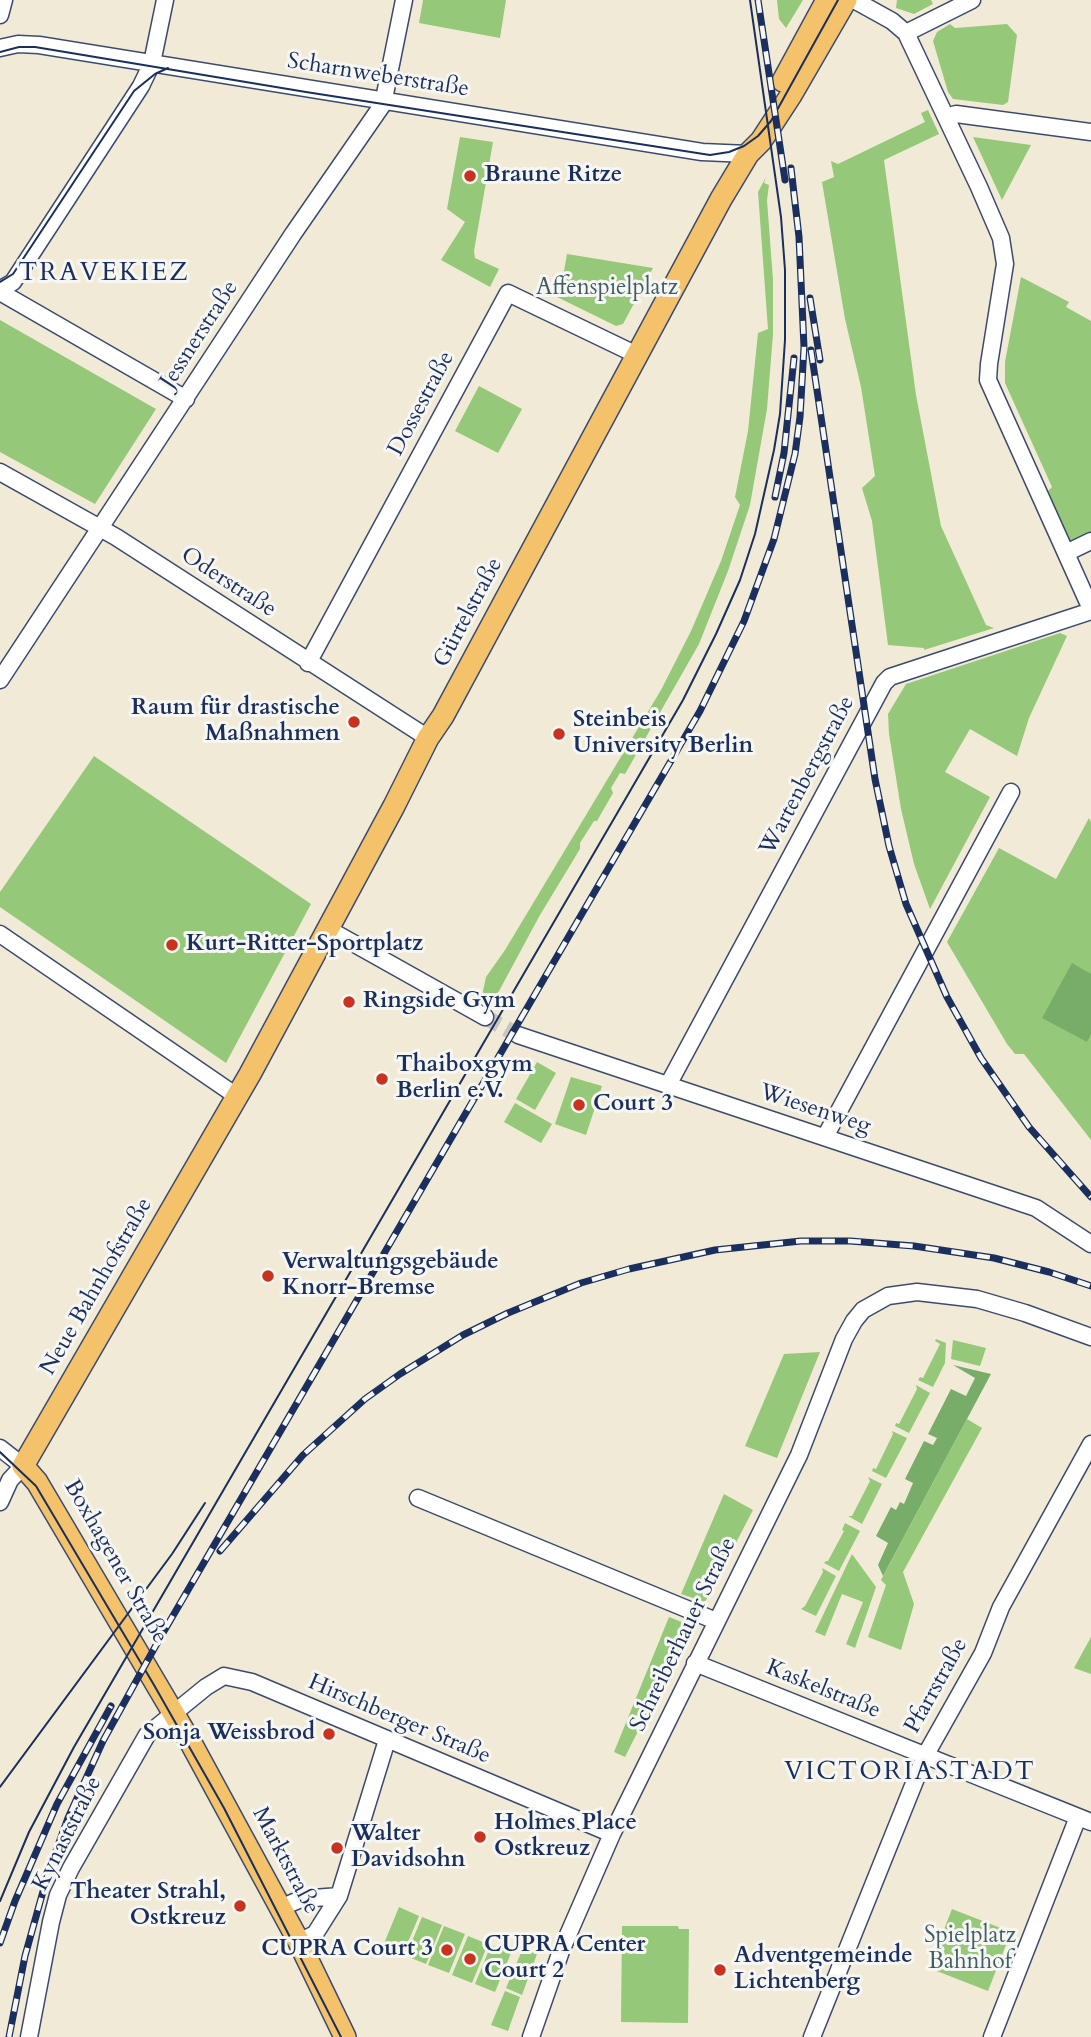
<!DOCTYPE html>
<meta charset="utf-8">
<style>
body{margin:0}
canvas{display:block;background:#f1ead6}
</style>
<canvas width="1091" height="2037"></canvas>
<script>
const c = document.querySelector('canvas').getContext('2d');
c.lineJoin = 'round';
function paint(path, color) { c.fillStyle = color; c.fill(path, 'evenodd'); }
const toPath = rows => new Path2D(rows.map(r => 'M' + r).join(''));
function stroke(path, color, width, dash) { c.strokeStyle = color; c.lineWidth = width; c.lineCap = dash ? 'butt' : 'round'; c.setLineDash(dash || []); c.stroke(path); }
function drawText(font, color, halo, rows, align = 'center') {
  c.font = font + ' Cardo,serif'; c.lineWidth = 6; c.setLineDash([]); c.textBaseline = 'middle'; c.strokeStyle = halo; c.fillStyle = color; for (const [text, x, y, turn = 0] of rows) {
    c.save(); c.translate(x, y); c.rotate((+turn || 0) * Math.PI / 180); c.textAlign = isNaN(turn) ? turn : align; if (halo) c.strokeText(text, 0, 0); c.fillText(text, 0, 0); c.restore();
  }
}
paint(toPath([
 [423,0,506,0,500,38,419,23],
 [777,0,803,0,786,28,779,19],
 [897,0,931,0,933,4,914,14,896,8],
 [950,24,955,28,1007,24,1017,35,1008,102,1003,105,953,99,948,92,933,41,937,32],
 [928,110,939,134,884,160,916,395,941,526,986,625,994,628,924,650,924,648,888,645,872,521,862,488,875,476,861,387,845,319,822,182,834,177,831,161,838,164,925,122,921,113],
 [460,137,493,142,474,251,475,258,499,269,490,287,441,260,465,222,447,209],
 [973,137,1031,145,1002,200],
 [766,177,764,183,769,185,767,200,773,280,773,334,767,409,750,505,728,571,699,644,625,774,620,773,611,788,613,793,597,821,594,821,580,843,580,849,540,915,492,1004,484,1000,483,991,486,977,505,950,661,690,691,631,721,561,740,505,735,497,748,431,758,333,768,329,758,192],
 [567,254,653,268,623,324,616,326,555,296,562,283],
 [1021,277,1069,302,1066,307,1091,321,1091,536,1070,544,1047,492,1052,487,1005,383,1005,362],
 [0,320,156,409,95,504,0,452],
 [479,386,522,409,498,453,455,431],
 [1060,633,1067,636,1029,718,1017,756,970,729,945,772,990,797,930,909,914,864,901,809,889,734,888,714,906,684],
 [94,756,311,904,226,1063,0,907,0,892],
 [1089,818,1091,822,1091,1140,1024,1054,1015,1054,1007,1044,947,942,999,848,1056,879],
 [537,1062,556,1073,535,1110,516,1099],
 [571,1077,602,1086,586,1135,555,1124],
 [515,1103,552,1124,541,1143,504,1122],
 [936,1339,946,1343,945,1363,933,1387,918,1380,920,1377,923,1378,940,1344,935,1341],
 [953,1340,986,1348,980,1366,951,1359],
 [820,1352,777,1458,745,1446,784,1354],
 [916,1385,930,1393,909,1433,895,1426,896,1423,899,1424,917,1389],
 [967,1419,982,1428,903,1572,914,1604,901,1650,868,1637,886,1585,881,1580],
 [892,1431,907,1438,886,1478,872,1471,873,1468,876,1469,893,1434],
 [868,1477,882,1484,862,1524,848,1516,852,1516,870,1481],
 [724,1494,753,1510,705,1602,681,1594],
 [845,1523,860,1531,839,1571,824,1563,826,1561,828,1561,844,1531,842,1530],
 [852,1554,876,1587,855,1648,846,1644,863,1602,842,1594,825,1636,815,1632],
 [822,1568,836,1576,816,1616,801,1609,805,1606,823,1572],
 [669,1617,687,1624,690,1628,625,1757,614,1752],
 [1091,1637,1091,1674,1074,1668],
 [399,1907,419,1916,403,1954,383,1946],
 [952,1909,1011,1932,988,1991,929,1968],
 [422,1917,442,1925,426,1964,406,1956],
 [444,1926,465,1934,449,1973,428,1965],
 [622,1926,678,1926,679,1929,689,1929,688,2023,621,2022],
 [468,1936,488,1944,472,1983,452,1975],
 [491,1945,511,1953,495,1992,475,1984],
 [523,1948,537,1954,522,1995,506,1988],
 [505,1991,520,1997,508,2031,491,2025]
]), '#95c979');
paint(toPath([
 [1072,963,1091,974,1091,1034,1087,1042,1042,1018],
 [953,1365,991,1374,883,1576,878,1565,888,1543,876,1536,891,1507,896,1510,900,1502,904,1504,913,1483,905,1479,924,1441,933,1445,937,1438,928,1434,951,1389,966,1396,975,1378]
]), '#78ad69');
stroke(toPath([
 [485,1017,518,1035]
]), '#c6c5be', 16, [16, 8]);
const minor = toPath([
 [854,0,892,21,906,33,979,187,1001,238,1005,264,989,364,988,380,1091,609],
 [0,15,4,0],
 [906,33,972,0],
 [0,48,18,44,39,45,702,152,748,154],
 [946,117,956,114,1091,132],
 [0,290,13,282,141,86,152,63,165,0],
 [0,292,186,399],
 [0,472,116,537,428,738],
 [1066,553,1091,541],
 [308,663,508,293,637,355],
 [0,680,293,234,383,104,404,0],
 [328,929,485,1017],
 [0,934,238,1097],
 [518,1035,1036,1208,1091,1244],
 [668,1085,884,683,890,677,1091,611],
 [825,1137,1011,792],
 [0,1448,23,1466,10,1480,0,1502],
 [418,1498,716,1621],
 [695,1663,1091,1822],
 [280,1908,301,1899,339,1896],
 [299,1942,315,1934,339,1896,387,1740],
 [29,2037,51,1922,58,1895,71,1868,147,1735,206,1687,224,1676,252,1682,612,1834],
 [531,2037,561,1951,612,1834,799,1455,844,1339,854,1321,863,1310,888,1296,917,1292,977,1299,1025,1313,1091,1337],
 [812,2037,925,1756,983,1653,1001,1607,1091,1444],
 [992,2037,1078,1817]
]);
const major = toPath([
 [783,81,827,0],
 [345,2037,299,1942,191,1743,37,1482,23,1466,250,1074,394,806,428,738,443,716,721,199,748,154,761,141,791,95,846,0]
]);
stroke(minor, '#3b4b70', 19);
stroke(major, '#3b4b70', 24);
stroke(minor, '#fff', 16);
stroke(major, '#f4c26a', 21);
stroke(toPath([
 [0,52,19,47,35,47,306,92,710,155,729,152,744,146,758,136,771,121,838,0],
 [0,282,13,274,134,91,155,74,168,68],
 [0,1452,36,1486,154,1685,224,1808,341,2037],
 [0,1787,172,1554,205,1503],
 [0,1901,29,1832,74,1747,683,700,716,634,740,580,755,534,774,450,780,414,785,340,785,270,781,217,750,0]
]), '#1b2f5e', 2);
const rail = toPath([
 [758,0,785,180],
 [810,298,820,360],
 [811,350,875,779,889,846,906,904,947,997,981,1058,1029,1127,1091,1197],
 [775,497,784,453,794,358],
 [220,1551,303,1455,365,1399,400,1374,463,1335,508,1313,581,1283,629,1269,715,1250,801,1241,850,1241,914,1246,994,1258,1049,1272,1091,1286],
 [0,1943,15,1901,57,1804,111,1706],
 [9,2037,25,1956,49,1870,68,1818,103,1741,160,1638,700,711,744,621,774,539,795,454,800,417,804,347,799,237,791,168]
]);
stroke(rail, '#1b2f5e', 7);
stroke(rail, '#f6f6f2', 4.5, [13]);
for (const [x, y, r, color] of [
 [470,176,7,"#c8321e"],
 [354,722,7,"#c8321e"],
 [559,734,7,"#c8321e"],
 [172,945,7,"#c8321e"],
 [349,1002,7,"#c8321e"],
 [382,1079,7,"#c8321e"],
 [579,1105,7,"#c8321e"],
 [268,1276,7,"#c8321e"],
 [329,1734,7,"#c8321e"],
 [480,1837,7,"#c8321e"],
 [337,1848,7,"#c8321e"],
 [240,1906,7,"#c8321e"],
 [447,1950,7,"#c8321e"],
 [470,1959,7,"#c8321e"],
 [720,1970,7,"#c8321e"]
]) { const dot = new Path2D(); dot.arc(x, y, r, 0, 2 * Math.PI); c.fillStyle = color; c.fill(dot); stroke(dot, '#f6f6f2', 2.5); }
drawText('23px', '#1b2f5e', '#f6f6f2', [
 ["Scharnweberstraße",378,76,9],
 ["Jessnerstraße",200,335,-57],
 ["Dossestraße",422,404,-62],
 ["Oderstraße",228,583,33],
 ["Gürtelstraße",469,613,-62],
 ["Wartenbergstraße",808,776,-62],
 ["Wiesenweg",815,1110,18],
 ["Neue Bahnhofstraße",97,1287,-60],
 ["Boxhagener Straße",115,1562,60],
 ["Schreiberhauer Straße",684,1635,-64],
 ["Pfarrstraße",937,1686,-61],
 ["Kaskelstraße",823,1690,22],
 ["Hirschberger Straße",399,1720,23],
 ["Kynaststraße",68,1834,-63],
 ["Marktstraße",285,1861,62]
]);
drawText('bold 23px', '#1b2f5e', '#f6f6f2', [
 ["Braune Ritze",484,176],
 ["Raum für drastische",340,709,"right"],
 ["Maßnahmen",340,735,"right"],
 ["Steinbeis",573,721],
 ["University Berlin",573,747],
 ["Kurt-Ritter-Sportplatz",186,945],
 ["Ringside Gym",363,1002],
 ["Thaiboxgym",396,1066],
 ["Berlin e.V.",396,1092],
 ["Court 3",593,1105],
 ["Verwaltungsgebäude",282,1263],
 ["Knorr-Bremse",282,1289],
 ["Sonja Weissbrod",315,1734,"right"],
 ["Holmes Place",494,1824],
 ["Ostkreuz",494,1850],
 ["Walter",351,1835],
 ["Davidsohn",351,1861],
 ["Theater Strahl,",226,1893,"right"],
 ["Ostkreuz",226,1919,"right"],
 ["CUPRA Center",484,1946],
 ["Court 2",484,1972],
 ["CUPRA Court 3",433,1950,"right"],
 ["Adventgemeinde",734,1957],
 ["Lichtenberg",734,1983]
], 'left');
drawText('23px', '#405d66', '#f6f6f2', [
 ["Affenspielplatz",607,289],
 ["Spielplatz",970,1937],
 ["Bahnhof",970,1963]
]);
c.letterSpacing = '2px';
drawText('26px', '#1b2f5e', '#f6f6f2', [
 ["TRAVEKIEZ",104,274],
 ["VICTORIASTADT",910,1773]
]);
c.letterSpacing = '0px';
</script>
